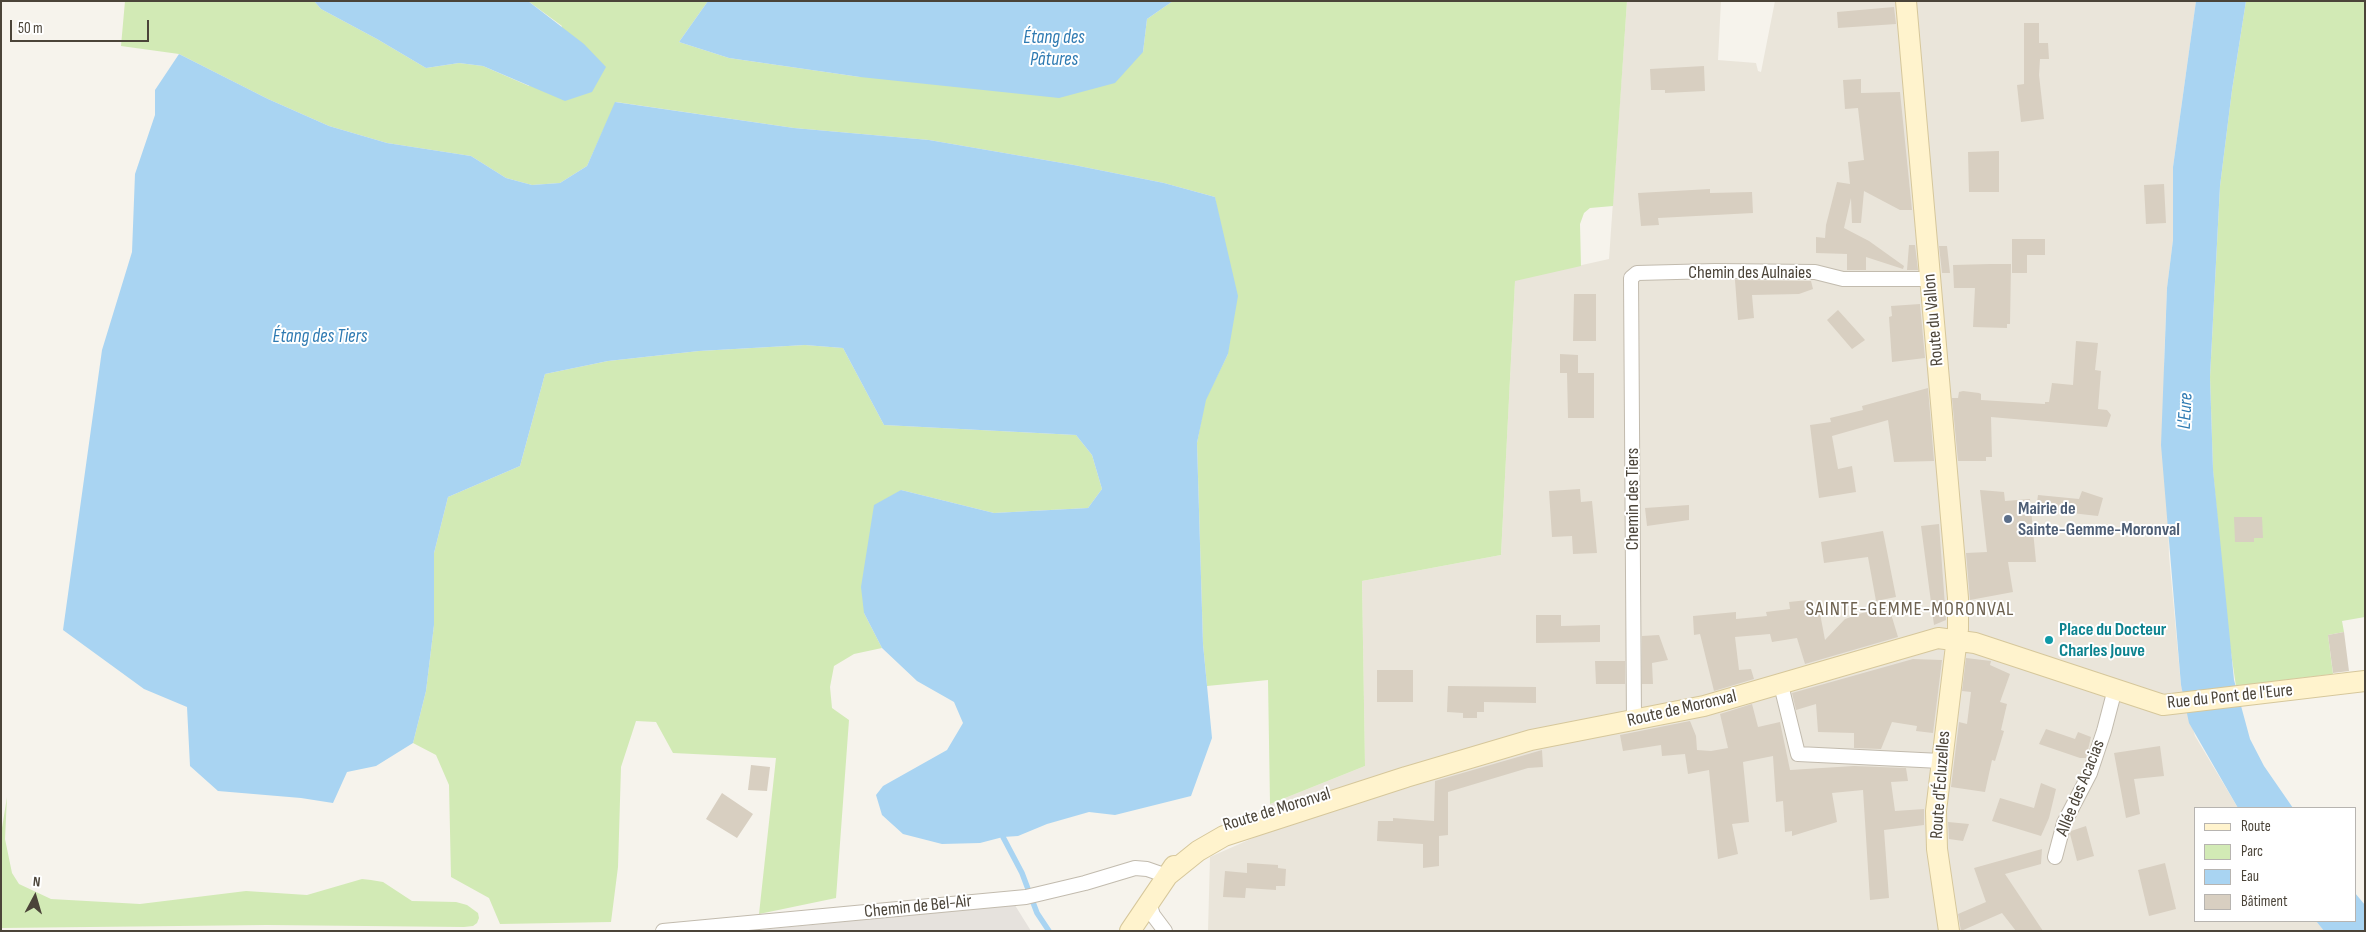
<!DOCTYPE html>
<meta charset="utf-8">
<style>
body{margin:0}
#map{position:relative;width:2366px;height:932px;overflow:hidden;background:#f6f3ec;font-family:"Sofia Sans Condensed",sans-serif}
canvas{display:block}
.frame{position:absolute;inset:0;border:2px solid #4b4439;pointer-events:none}
.legend{position:absolute;left:2194px;top:807px;width:162px;height:115px;box-sizing:border-box;background:#fff;border:1px solid #b7b4b0;margin:0;padding:6px 9px;list-style:none;font-size:15px;color:#4b4439}
.legend li{display:flex;align-items:center;gap:10px;height:25px}
.legend b{width:25px;border:1px solid #b7b4b0}
.north{position:absolute;left:10px;top:872px;width:50px;height:50px;-webkit-text-stroke:4px #fff;paint-order:stroke;rotate:6deg;font-size:14px;font-weight:700;line-height:20px;text-align:center;color:#4b4439}
.north::after{content:'';display:block;margin:auto;width:18px;height:22px;background:#4b4439;clip-path:polygon(50% 0,100% 100%,50% 72%,0 100%)}
.scale{position:absolute;left:10px;top:20px;width:139px;height:22px;box-sizing:border-box;border:2px solid #4b4439;border-top:0;padding-left:6px;font-size:15px;line-height:18px;white-space:nowrap;color:#4b4439;-webkit-text-stroke:4px #fff;paint-order:stroke}
</style>
<div id="map">
<canvas width="2366" height="932"></canvas>
<div class="frame"></div>
<ul class="legend">
<li><b style="height:6px;background:#fff3cd"></b>Route</li>
<li><b style="height:14px;background:#d2eab5"></b>Parc</li>
<li><b style="height:14px;background:#a9d4f2"></b>Eau</li>
<li><b style="height:14px;background:#d8cfc1"></b>Bâtiment</li>
</ul>
<div class="north">N</div>
<div class="scale">50 m</div>
</div>
<script>
const c = document.querySelector('canvas').getContext('2d');
c.lineJoin = 'round';
function paint(path, color) { c.fillStyle = color; c.fill(path, 'evenodd'); }
const toPath = rows => new Path2D(rows.map(r => 'M' + r).join(''));
function stroke(path, color, width, dash) { c.strokeStyle = color; c.lineWidth = width; c.lineCap = dash ? 'butt' : 'round'; c.setLineDash(dash || []); c.stroke(path); }
function drawText(font, color, halo, rows, align = 'center') {
  c.font = font + ' "Sofia Sans Condensed",sans-serif'; c.lineWidth = 4; c.setLineDash([]); c.textBaseline = 'middle'; c.strokeStyle = halo; c.fillStyle = color; for (const [text, x, y, turn = 0] of rows) {
    c.save(); c.translate(x, y); c.rotate((+turn || 0) * Math.PI / 180); c.textAlign = isNaN(turn) ? turn : align; if (halo) c.strokeText(text, 0, 0); c.fillText(text, 0, 0); c.restore();
  }
}
paint(toPath([
 [1627,1,1721,1,1718,60,1756,63,1758,71,1761,72,1775,1,2196,1,2173,167,2173,240,2167,288,2164,362,2169,556,2181,685,2195,736,2238,808,2195,808,2195,921,2316,921,2324,931,1208,931,1210,857,1280,826,1270,804,1365,766,1362,581,1501,555,1515,280,1609,259]
]), '#eae5da');
paint(toPath([
 [1013,902,1031,931,746,931,822,924]
]), '#e6e2dd');
paint(toPath([
 [125,1,314,1,321,9,377,39,426,68,459,63,483,66,529,86,562,26,528,1,708,1,679,42,729,58,860,77,1143,52,1147,19,1173,1,1627,1,1613,206,1590,208,1584,213,1580,224,1581,266,1515,281,1501,555,1362,581,1365,766,1270,804,1268,680,1207,686,1203,644,1197,443,1205,400,1228,354,1215,197,1164,183,1074,165,929,140,794,128,616,102,587,166,560,183,532,185,506,178,471,156,387,143,329,126,268,99,179,54,121,46],
 [2246,1,2365,1,2365,617,2342,621,2344,632,2328,635,2333,674,2236,686,2227,626,2213,470,2210,377,2220,186,2232,90],
 [805,345,843,348,884,425,1076,435,1092,455,1102,489,1088,508,994,513,901,490,864,613,882,648,854,654,834,666,830,687,832,708,849,720,836,898,759,914,776,758,673,753,656,722,636,721,621,767,618,867,611,922,500,924,489,898,451,877,449,785,436,755,413,743,426,691,434,625,434,553,448,497,520,466,545,374,608,361,699,351],
 [7,797,5,839,12,873,19,884,51,899,140,904,246,891,307,895,362,879,371,880,383,882,412,901,456,902,467,905,478,913,479,918,477,923,473,926,464,927,267,925,1,928,1,834]
]), '#d2eab5');
paint(toPath([
 [314,1,528,1,584,44,606,67,592,92,565,101,483,66,459,63,426,68,377,39,321,9],
 [708,1,1173,1,1147,19,1143,52,1115,83,1059,98,860,77,729,58,679,42],
 [2196,1,2246,1,2232,90,2220,186,2210,377,2213,469,2234,680,2250,739,2264,766,2293,808,2238,808,2189,723,2181,685,2161,445,2167,288,2173,240,2173,167],
 [179,54,268,99,329,126,387,143,471,156,506,178,532,185,560,183,587,166,615,102,794,128,929,140,1074,165,1164,183,1215,197,1238,296,1228,354,1206,400,1197,443,1203,644,1212,738,1191,796,1115,815,1089,812,1047,824,1018,836,1003,837,980,843,942,844,903,834,882,815,876,795,883,786,947,750,963,723,954,702,917,681,882,648,864,613,861,587,874,505,901,490,994,513,1088,508,1102,489,1092,455,1076,435,884,425,843,348,805,345,699,351,608,361,545,374,520,466,448,497,434,553,434,625,426,691,413,743,376,766,347,772,333,803,301,798,218,791,190,766,187,707,144,689,63,630,102,350,132,252,135,174,155,115,155,90],
 [2355,893,2365,905,2365,931,2324,931,2316,921,2355,921]
]), '#a9d4f2');
stroke(toPath([
 [1003,837,1022,873,1037,913,1049,931]
]), '#a9d4f2', 5.5);
paint(toPath([
 [1894,7,1896,24,1838,28,1837,12],
 [2024,23,2039,23,2039,43,2048,43,2049,59,2040,59,2039,75,2044,119,2021,122,2017,85,2024,84],
 [1704,66,1705,91,1665,93,1665,90,1651,90,1650,69],
 [1861,79,1861,93,1900,92,1912,210,1900,210,1864,191,1861,223,1852,223,1851,198,1844,228,1869,241,1904,266,1903,269,1866,257,1866,270,1847,270,1847,254,1816,253,1816,237,1825,238,1826,225,1837,182,1850,184,1848,162,1864,160,1858,108,1845,109,1843,80],
 [1999,151,1999,192,1969,192,1968,152],
 [2164,184,2166,223,2146,224,2144,185],
 [1710,189,1710,193,1752,192,1753,213,1658,218,1659,225,1641,226,1638,193],
 [2012,239,2045,239,2045,255,2027,255,2027,273,2012,273],
 [1909,245,1915,245,1918,270,1907,270],
 [1939,246,1947,246,1950,273,1942,273],
 [1990,264,2011,264,2010,324,2007,324,2007,328,1973,327,1975,288,1954,288,1953,265],
 [1735,280,1811,281,1813,289,1799,294,1752,295,1754,318,1738,320],
 [1574,294,1596,294,1596,341,1573,341],
 [1920,304,1925,358,1892,362,1889,317,1892,316,1891,306],
 [1838,310,1865,340,1852,349,1827,320],
 [2076,341,2098,343,2095,370,2101,371,2098,409,2107,410,2111,415,2107,427,1991,417,1992,457,1986,457,1986,461,1958,461,1952,398,1958,398,1959,392,1963,391,1979,393,1981,394,1981,400,2045,404,2045,402,2049,402,2052,383,2073,385],
 [1560,354,1578,355,1578,373,1560,373],
 [1567,373,1594,373,1594,418,1568,418],
 [1928,388,1934,461,1894,462,1888,420,1832,436,1838,469,1852,466,1856,492,1819,498,1810,425,1831,422,1830,418,1863,410,1862,406],
 [1580,489,1581,502,1592,501,1597,553,1573,554,1572,536,1552,537,1549,491],
 [1980,490,2004,492,2005,501,2030,499,2036,562,2008,562,2013,592,1970,600,1966,553,1987,552],
 [2082,491,2103,498,2098,516,2036,509,2038,495,2079,499],
 [1689,505,1689,520,1647,526,1645,508],
 [2234,517,2262,517,2263,538,2254,538,2254,542,2235,542],
 [1939,524,1946,620,1934,625,1921,526],
 [1883,531,1896,597,1876,601,1868,557,1824,563,1821,542],
 [1808,600,1809,610,1819,608,1825,640,1845,619,1888,604,1898,637,1805,664,1797,638,1772,642,1770,634,1735,637,1739,670,1751,669,1754,679,1714,691,1700,634,1694,635,1693,616,1736,612,1736,619,1767,616,1766,612,1790,609,1789,602],
 [1536,615,1561,615,1561,626,1600,625,1600,642,1536,643],
 [2344,632,2349,671,2333,673,2328,635],
 [1659,635,1668,660,1652,663,1653,684,1642,684,1642,636],
 [1966,658,1991,661,1990,665,2010,674,2000,702,2007,704,2001,730,2004,731,1995,761,1992,760,1985,792,1951,787,1959,722,1967,724,1971,692,1962,691],
 [1913,659,1942,660,1933,733,1916,731,1917,726,1892,722,1881,749,1854,748,1854,733,1818,732,1816,704,1796,710,1792,693],
 [1595,661,1625,661,1625,684,1596,684],
 [1377,670,1413,670,1413,702,1377,702],
 [1448,686,1536,687,1536,703,1484,702,1484,712,1477,712,1477,718,1463,718,1463,713,1447,712],
 [1752,704,1758,727,1780,722,1790,770,1854,766,1906,768,1908,781,1891,782,1895,811,1924,809,1924,825,1884,830,1889,898,1870,900,1863,790,1832,793,1837,822,1792,836,1792,831,1785,832,1783,801,1776,802,1773,756,1743,762,1749,822,1732,824,1738,854,1718,859,1709,770,1688,774,1685,754,1662,756,1661,745,1623,751,1620,735,1690,721,1696,736,1697,750,1711,751,1728,748,1720,714],
 [2046,729,2075,739,2078,732,2091,737,2086,758,2080,758,2039,744],
 [2160,746,2164,776,2134,779,2140,814,2126,818,2114,753],
 [1542,750,1543,767,1528,768,1448,792,1448,835,1439,836,1439,866,1423,868,1423,844,1377,841,1378,821,1393,821,1393,818,1434,821,1435,781],
 [751,765,770,767,767,791,748,790],
 [2041,783,2056,789,2049,818,2041,836,1992,821,2000,798,2034,808],
 [722,793,753,814,737,838,706,819],
 [1948,822,1969,824,1963,841,1949,839],
 [2086,826,2094,856,2077,861,2070,834,2071,831],
 [2042,849,2041,864,2005,874,2043,931,2016,931,2002,913,1961,931,1958,914,1986,902,1974,868],
 [1247,863,1278,865,1278,868,1286,869,1285,886,1276,886,1276,890,1246,888,1245,898,1223,897,1225,871,1247,873],
 [2165,863,2176,909,2149,916,2138,870]
]), '#d8cfc1');
const street = toPath([
 [1781,685,1798,754,1941,761],
 [1634,721,1631,278,1637,273,1715,271,1815,272,1843,279,1931,279],
 [2055,857,2064,823,2090,773,2104,731,2115,689],
 [1149,903,1153,915,1165,931],
 [663,931,1026,897,1085,883,1135,868,1147,869,1167,876]
]);
const secondary = toPath([
 [1906,1,1958,598,1958,629,1936,811,1937,849,1949,931],
 [1167,876,1198,851,1224,836,1406,777,1531,740,1704,706,1938,638,1975,643,2163,705,2365,681],
 [1130,931,1174,866]
]);
stroke(street, '#c2bbae', 16);
stroke(secondary, '#d6c79b', 22);
stroke(street, '#fff', 14);
stroke(secondary, '#fff3cd', 20);
for (const [x, y, r, color] of [
 [2008,519,5,"#5c6f8a"],
 [2049,640,5,"#0f9aa8"]
]) { const dot = new Path2D(); dot.arc(x, y, r, 0, 2 * Math.PI); c.fillStyle = color; c.fill(dot); stroke(dot, '#fff', 2); }
drawText('18px', '#4b4439', '#fff', [
 ["Chemin des Aulnaies",1750,273],
 ["Route du Vallon",1934,320,-95],
 ["Chemin des Tiers",1633,499,-90],
 ["Rue du Pont de l'Eure",2230,697,-6],
 ["Route de Moronval",1682,709,-13],
 ["Route d'Écluzelles",1941,785,-86],
 ["Allée des Acacias",2081,788,-68],
 ["Route de Moronval",1277,810,-17],
 ["Chemin de Bel-Air",918,907,-6]
]);
drawText('bold 18px', '#4e5e75', '#fff', [
 ["Mairie de",2018,509],
 ["Sainte-Gemme-Moronval",2018,530]
], 'left');
drawText('bold 18px', '#0d838f', '#fff', [
 ["Place du Docteur",2059,630],
 ["Charles Jouve",2059,651]
], 'left');
drawText('italic 19px', '#2e7ab2', '#fff', [
 ["Étang des",1054,38],
 ["Pâtures",1054,60],
 ["Étang des Tiers",320,337],
 ["L'Eure",2186,411,-87]
]);
c.letterSpacing = '1px';
drawText('20px', '#6e6250', '#fff', [
 ["SAINTE-GEMME-MORONVAL",1910,610]
]);
c.letterSpacing = '0px';
</script>
